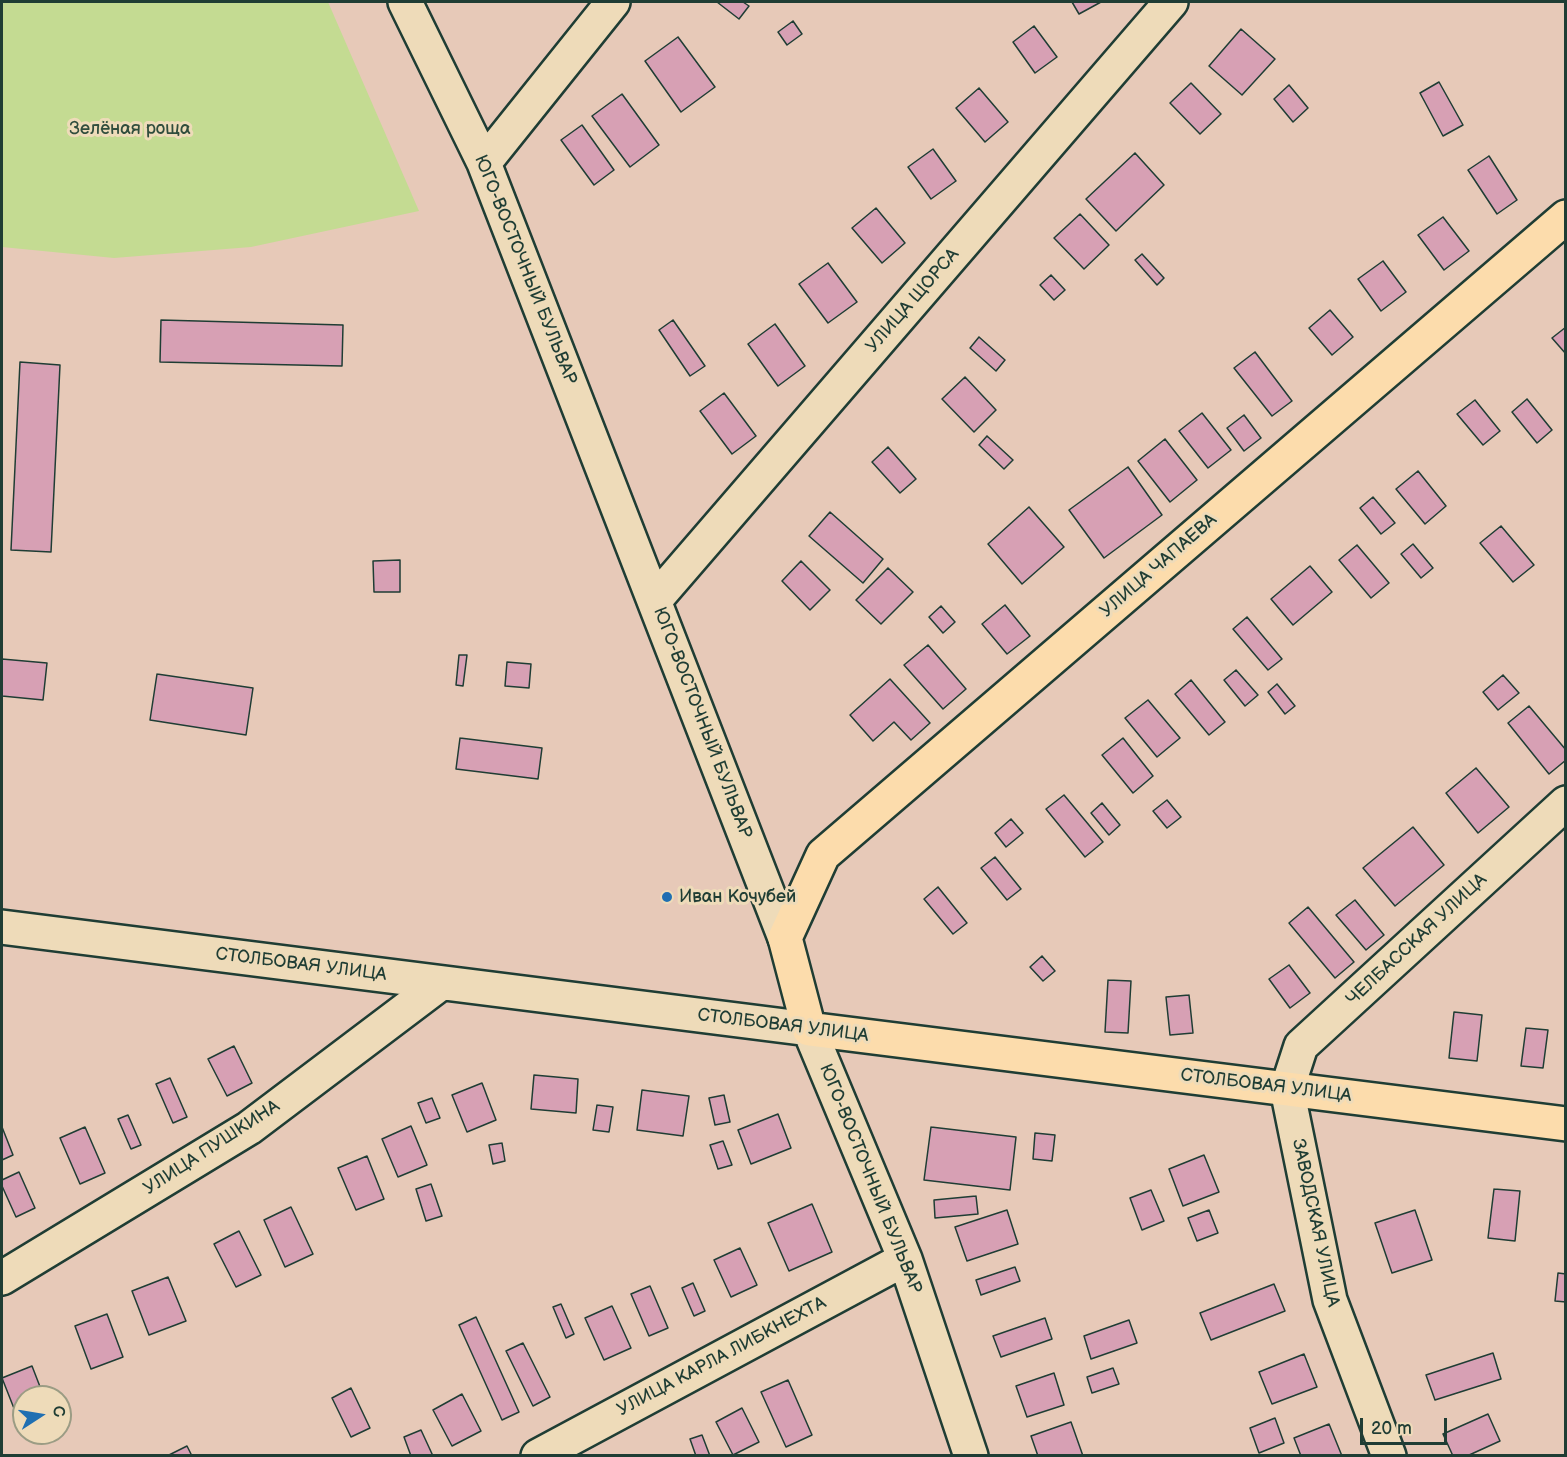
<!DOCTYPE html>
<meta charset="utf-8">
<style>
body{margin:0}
#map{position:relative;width:1567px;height:1457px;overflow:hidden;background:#e7c9b8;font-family:"Balsamiq Sans",sans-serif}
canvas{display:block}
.frame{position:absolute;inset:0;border:3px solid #1f3d34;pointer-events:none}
.north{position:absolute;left:12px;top:1385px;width:60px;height:60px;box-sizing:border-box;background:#eedbb9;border:2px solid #9b9c84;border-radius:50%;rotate:78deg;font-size:16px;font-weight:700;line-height:24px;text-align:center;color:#1f3d34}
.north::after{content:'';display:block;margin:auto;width:21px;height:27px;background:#1f6fb2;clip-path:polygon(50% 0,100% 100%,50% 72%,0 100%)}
.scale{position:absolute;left:1360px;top:1418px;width:87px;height:27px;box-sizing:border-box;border:3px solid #1f3d34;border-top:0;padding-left:8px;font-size:18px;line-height:21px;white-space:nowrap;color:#1f3d34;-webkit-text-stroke:4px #eedbb9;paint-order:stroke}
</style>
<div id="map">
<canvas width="1567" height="1457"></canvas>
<div class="frame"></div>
<div class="north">С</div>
<div class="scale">20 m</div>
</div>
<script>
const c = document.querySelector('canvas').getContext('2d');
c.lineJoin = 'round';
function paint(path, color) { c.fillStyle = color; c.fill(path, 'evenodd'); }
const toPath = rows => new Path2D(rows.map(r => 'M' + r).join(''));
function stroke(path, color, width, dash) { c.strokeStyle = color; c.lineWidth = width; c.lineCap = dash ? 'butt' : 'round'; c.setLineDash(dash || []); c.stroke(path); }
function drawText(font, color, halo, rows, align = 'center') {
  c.font = font + ' "Balsamiq Sans",sans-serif'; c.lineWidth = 6; c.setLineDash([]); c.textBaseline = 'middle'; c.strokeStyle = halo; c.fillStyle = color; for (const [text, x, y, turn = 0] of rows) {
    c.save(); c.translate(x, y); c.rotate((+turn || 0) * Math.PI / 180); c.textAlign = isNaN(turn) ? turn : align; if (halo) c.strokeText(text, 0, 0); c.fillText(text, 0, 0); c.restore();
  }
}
paint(toPath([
 [2,2,328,2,419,211,251,247,114,258,2,247]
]), '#c4db92');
const building = toPath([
 [717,2,743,2,749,6,739,19,717,2],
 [1072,2,1101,2,1079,14,1072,2],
 [793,21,802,34,787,45,778,32,793,21],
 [1034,26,1057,57,1035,73,1013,42,1034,26],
 [1241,29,1275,59,1242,95,1209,66,1241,29],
 [678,37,715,87,681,112,645,61,678,37],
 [1439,82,1463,125,1443,136,1420,93,1439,82],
 [1191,83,1221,114,1200,134,1170,103,1191,83],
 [1289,85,1308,108,1293,122,1274,99,1289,85],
 [979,88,1008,122,985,142,956,108,979,88],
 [622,94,659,145,630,167,592,116,622,94],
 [582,125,614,170,594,185,561,140,582,125],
 [933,149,956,181,931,199,908,167,933,149],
 [1135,153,1164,185,1116,231,1086,199,1135,153],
 [1489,156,1517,200,1497,214,1468,170,1489,156],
 [876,208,905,243,882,263,852,228,876,208],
 [1080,214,1109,245,1084,269,1054,238,1080,214],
 [1443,217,1469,251,1444,270,1418,235,1443,217],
 [1142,254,1164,278,1157,285,1135,260,1142,254],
 [1383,261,1406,292,1381,311,1358,279,1383,261],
 [828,263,857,302,828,323,799,284,828,263],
 [1051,275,1065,290,1054,300,1040,285,1051,275],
 [1330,310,1353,337,1332,355,1309,328,1330,310],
 [161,320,343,325,342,366,160,362,161,320],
 [673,320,705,366,690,376,659,330,673,320],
 [775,324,805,366,778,386,748,344,775,324],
 [1566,327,1566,354,1552,338,1566,327],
 [979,337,1005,360,996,371,970,348,979,337],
 [1255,352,1292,401,1272,416,1234,368,1255,352],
 [20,362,60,365,51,552,11,550,20,362],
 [965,377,996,410,974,432,942,399,965,377],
 [724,393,756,436,732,454,700,411,724,393],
 [1527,399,1552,430,1537,443,1512,412,1527,399],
 [1475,400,1500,431,1483,445,1457,414,1475,400],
 [1202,413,1231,450,1208,468,1179,431,1202,413],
 [1244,415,1261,438,1244,451,1227,428,1244,415],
 [987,436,1013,460,1004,469,979,445,987,436],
 [1165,439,1197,480,1170,502,1138,461,1165,439],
 [888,447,916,479,900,493,872,462,888,447],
 [1128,467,1162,515,1104,558,1069,510,1128,467],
 [1418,471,1446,506,1425,524,1396,489,1418,471],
 [1373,497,1395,523,1381,534,1360,508,1373,497],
 [1029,507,1064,547,1022,584,988,544,1029,507],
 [830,512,883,559,863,583,809,536,830,512],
 [1501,526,1534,565,1513,582,1480,543,1501,526],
 [1413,544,1433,568,1421,578,1401,554,1413,544],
 [1357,545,1389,583,1371,598,1339,560,1357,545],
 [400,560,400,592,374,592,373,561,400,560],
 [801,561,830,590,810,610,782,581,801,561],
 [1310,566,1332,592,1293,625,1271,599,1310,566],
 [888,568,913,592,881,624,856,600,888,568],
 [1005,605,1030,636,1007,654,982,624,1005,605],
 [941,606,955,622,943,633,929,617,941,606],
 [1247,617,1282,659,1268,670,1233,629,1247,617],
 [928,645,966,689,943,709,904,665,928,645],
 [459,655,467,655,463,686,456,685,459,655],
 [2,659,47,663,43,700,2,696,2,659],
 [507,662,531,664,529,688,505,686,507,662],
 [1236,670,1258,695,1245,706,1224,680,1236,670],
 [157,674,253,688,246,735,150,720,157,674],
 [1503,675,1519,693,1498,710,1483,692,1503,675],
 [890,679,930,723,911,740,894,722,873,741,850,715,890,679],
 [1191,680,1225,722,1209,735,1175,694,1191,680],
 [1277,684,1295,706,1285,714,1268,692,1277,684],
 [1148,700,1180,738,1157,757,1125,718,1148,700],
 [1529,706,1566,750,1566,760,1549,774,1508,723,1529,706],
 [460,738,542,748,538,779,456,769,460,738],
 [1123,738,1153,776,1133,793,1102,755,1123,738],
 [1476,768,1509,807,1478,833,1446,793,1476,768],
 [1064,795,1103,842,1085,857,1046,809,1064,795],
 [1167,800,1181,817,1167,828,1153,811,1167,800],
 [1102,803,1120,825,1109,835,1091,813,1102,803],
 [1011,819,1023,833,1006,847,995,833,1011,819],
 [1413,827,1444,865,1395,906,1363,868,1413,827],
 [995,857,1021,889,1007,900,981,868,995,857],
 [938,887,967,923,953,934,924,899,938,887],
 [1355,900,1384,935,1366,950,1336,915,1355,900],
 [1308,907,1354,962,1335,978,1289,923,1308,907],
 [1042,956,1055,971,1043,981,1030,967,1042,956],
 [1289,965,1310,993,1290,1008,1269,979,1289,965],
 [1108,980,1131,981,1128,1033,1105,1032,1108,980],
 [1189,995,1193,1033,1170,1035,1166,997,1189,995],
 [1454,1012,1482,1015,1477,1061,1449,1058,1454,1012],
 [1526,1028,1548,1030,1543,1068,1521,1066,1526,1028],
 [234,1046,252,1083,227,1096,208,1059,234,1046],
 [534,1075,578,1079,576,1113,531,1109,534,1075],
 [170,1078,187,1117,173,1123,156,1084,170,1078],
 [482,1083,496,1120,467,1132,452,1095,482,1083],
 [642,1090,689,1096,683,1136,637,1130,642,1090],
 [724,1095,730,1122,715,1125,709,1098,724,1095],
 [432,1098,440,1118,426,1123,418,1103,432,1098],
 [597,1105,613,1107,609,1132,593,1130,597,1105],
 [778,1114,791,1148,751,1164,738,1130,778,1114],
 [128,1115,141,1145,131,1149,118,1119,128,1115],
 [411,1126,427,1165,398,1177,382,1139,411,1126],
 [2,1127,13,1155,2,1160,2,1127],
 [85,1127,105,1173,80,1184,60,1138,85,1127],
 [931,1127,1016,1137,1010,1190,924,1180,931,1127],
 [1035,1133,1055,1135,1052,1161,1033,1159,1035,1133],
 [723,1141,732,1165,718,1169,710,1145,723,1141],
 [502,1143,505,1161,493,1164,489,1145,502,1143],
 [1204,1155,1219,1192,1183,1206,1169,1169,1204,1155],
 [367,1156,384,1199,356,1210,338,1168,367,1156],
 [19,1172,35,1208,16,1217,2,1186,2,1180,19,1172],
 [431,1184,442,1216,426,1221,416,1189,431,1184],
 [1494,1189,1520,1191,1515,1241,1488,1238,1494,1189],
 [1151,1190,1164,1221,1142,1230,1130,1198,1151,1190],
 [976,1196,978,1214,935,1218,934,1200,976,1196],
 [812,1204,832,1252,789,1271,768,1223,812,1204],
 [291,1207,313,1254,285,1267,264,1220,291,1207],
 [1007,1210,1018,1244,967,1261,955,1227,1007,1210],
 [1209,1210,1218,1233,1197,1241,1188,1218,1209,1210],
 [1415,1210,1432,1260,1392,1273,1375,1223,1415,1210],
 [239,1231,261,1275,236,1287,214,1244,239,1231],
 [740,1248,757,1285,731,1297,714,1260,740,1248],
 [1015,1267,1020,1281,981,1295,976,1280,1015,1267],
 [1558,1273,1566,1274,1566,1302,1555,1301,1558,1273],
 [168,1277,186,1321,149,1335,132,1291,168,1277],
 [693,1283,705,1311,694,1316,682,1288,693,1283],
 [1274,1284,1285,1311,1211,1340,1200,1313,1274,1284],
 [650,1286,668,1328,649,1336,631,1294,650,1286],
 [561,1304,574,1334,566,1338,553,1307,561,1304],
 [612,1306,631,1348,604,1360,585,1318,612,1306],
 [107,1314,123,1357,91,1369,75,1326,107,1314],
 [476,1317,519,1412,502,1420,459,1325,476,1317],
 [1045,1318,1052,1339,1001,1357,993,1336,1045,1318],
 [1129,1320,1137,1343,1091,1359,1084,1336,1129,1320],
 [523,1343,550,1397,533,1406,506,1351,523,1343],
 [1493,1353,1501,1379,1435,1400,1426,1375,1493,1353],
 [1304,1354,1317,1387,1272,1404,1259,1372,1304,1354],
 [32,1366,44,1397,24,1397,24,1414,17,1416,2,1378,32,1366],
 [1113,1368,1119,1384,1092,1393,1087,1377,1113,1368],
 [1054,1373,1064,1405,1027,1417,1016,1386,1054,1373],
 [788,1380,812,1435,786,1447,761,1392,788,1380],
 [351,1388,370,1428,351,1437,332,1398,351,1388],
 [462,1394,481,1431,452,1446,433,1410,462,1394],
 [742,1408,759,1442,733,1455,716,1422,742,1408],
 [1488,1414,1500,1441,1467,1456,1453,1456,1443,1434,1488,1414],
 [1275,1418,1284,1443,1259,1453,1250,1428,1275,1418],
 [1071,1422,1083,1456,1038,1456,1031,1436,1071,1422],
 [1329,1424,1342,1456,1301,1456,1294,1438,1329,1424],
 [421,1430,433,1456,411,1456,404,1437,421,1430],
 [702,1435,710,1456,696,1456,690,1439,702,1435],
 [187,1446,192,1456,169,1456,169,1455,187,1446]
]);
paint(building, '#d7a0b4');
stroke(building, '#1f3d34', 1.5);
const minor = toPath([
 [405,2,484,163,785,938],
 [484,163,613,2],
 [655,600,1171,2],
 [2,927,809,1029,905,1259,971,1456],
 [2,1278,249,1128,441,983],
 [538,1456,905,1259],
 [1389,1456,1330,1300,1287,1089,1301,1046,1566,803]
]);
const major = toPath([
 [1566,217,823,855,785,938,809,1029,1566,1124]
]);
stroke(minor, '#1f3d34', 38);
stroke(major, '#1f3d34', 38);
stroke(minor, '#eedbb9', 33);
stroke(major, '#fcdcac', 33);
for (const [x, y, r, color] of [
 [667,897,6,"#1f6fb2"]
]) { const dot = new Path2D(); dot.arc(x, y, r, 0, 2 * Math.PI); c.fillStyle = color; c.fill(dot); stroke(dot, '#eedbb9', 2); }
drawText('18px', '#304d3d', '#eedbb9', [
 ["Зелёная роща",130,129]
]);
drawText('18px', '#1f3d34', '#eedbb9', [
 ["ЮГО-ВОСТОЧНЫЙ БУЛЬВАР",525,270,68],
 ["УЛИЦА ЩОРСА",913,301,-49],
 ["УЛИЦА ЧАПАЕВА",1159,566,-41],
 ["ЮГО-ВОСТОЧНЫЙ БУЛЬВАР",702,723,69],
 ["ЧЕЛБАССКАЯ УЛИЦА",1417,940,-43],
 ["СТОЛБОВАЯ УЛИЦА",301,965,7],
 ["СТОЛБОВАЯ УЛИЦА",783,1026,7],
 ["СТОЛБОВАЯ УЛИЦА",1266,1086,7],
 ["УЛИЦА ПУШКИНА",212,1148,-33],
 ["ЮГО-ВОСТОЧНЫЙ БУЛЬВАР",870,1179,68],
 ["ЗАВОДСКАЯ УЛИЦА",1315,1223,78],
 ["УЛИЦА КАРЛА ЛИБКНЕХТА",722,1357,-28]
]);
drawText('18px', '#1f3d34', '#eedbb9', [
 ["Иван Кочубей",679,897]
], 'left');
</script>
